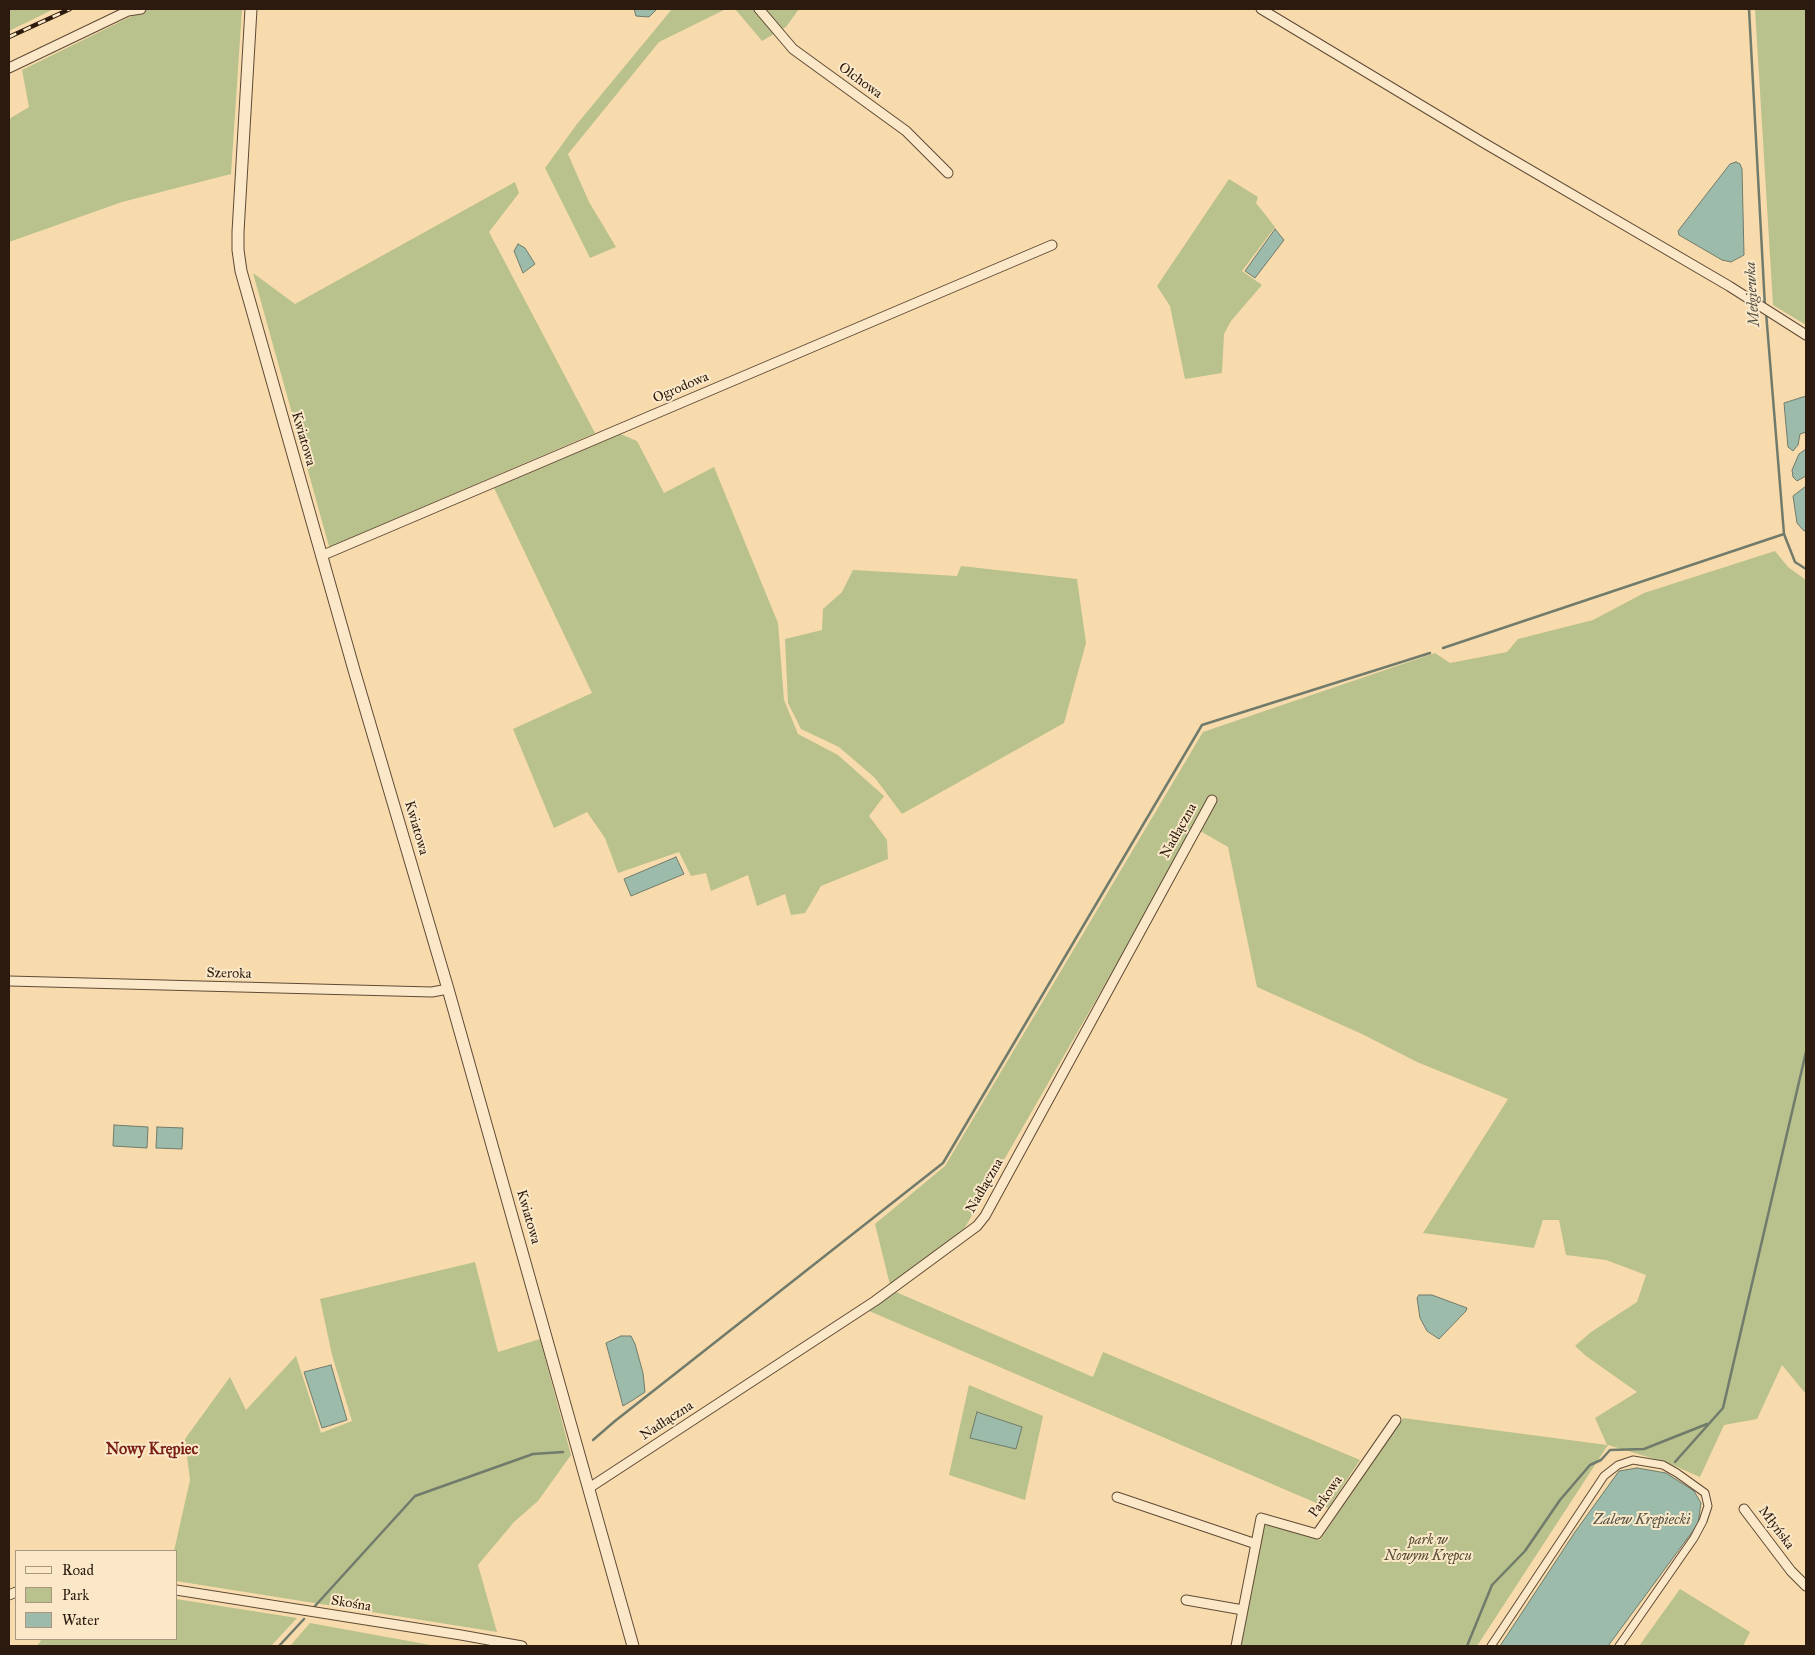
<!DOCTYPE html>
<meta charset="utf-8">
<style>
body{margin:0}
#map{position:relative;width:1815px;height:1655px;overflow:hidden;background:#f8dbac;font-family:"IM FELL Great Primer",serif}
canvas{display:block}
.frame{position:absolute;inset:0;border:10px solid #2d1a0f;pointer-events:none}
.legend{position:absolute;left:15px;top:1550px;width:162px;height:90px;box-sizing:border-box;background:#fae8c9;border:1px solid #a8967f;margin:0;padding:6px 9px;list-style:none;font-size:15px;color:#2d1a0f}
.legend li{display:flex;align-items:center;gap:10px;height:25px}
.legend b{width:25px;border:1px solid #a8967f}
</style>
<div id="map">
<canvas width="1815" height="1655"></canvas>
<div class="frame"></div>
<ul class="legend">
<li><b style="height:6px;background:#fae8c9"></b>Road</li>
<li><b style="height:14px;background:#b9c18c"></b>Park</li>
<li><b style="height:14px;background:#9dbbaa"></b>Water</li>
</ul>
</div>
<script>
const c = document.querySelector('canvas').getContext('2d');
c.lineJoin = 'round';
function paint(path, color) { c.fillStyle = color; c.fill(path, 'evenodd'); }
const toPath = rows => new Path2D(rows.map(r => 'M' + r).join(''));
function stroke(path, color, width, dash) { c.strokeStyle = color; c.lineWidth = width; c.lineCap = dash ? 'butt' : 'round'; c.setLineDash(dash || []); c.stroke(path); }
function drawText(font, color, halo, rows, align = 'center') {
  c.font = font + ' "IM FELL Great Primer",serif'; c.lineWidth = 4; c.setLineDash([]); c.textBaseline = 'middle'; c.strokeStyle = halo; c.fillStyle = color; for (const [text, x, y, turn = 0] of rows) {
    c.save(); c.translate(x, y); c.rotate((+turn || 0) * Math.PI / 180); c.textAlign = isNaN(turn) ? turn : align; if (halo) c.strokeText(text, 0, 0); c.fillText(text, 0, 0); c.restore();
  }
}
paint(toPath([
 [9,9,54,9,9,31],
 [146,9,242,9,231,174,122,202,9,242,9,119,29,107,22,70],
 [672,9,726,9,659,42,568,154,589,202,616,247,590,258,545,168,577,124],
 [735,9,799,9,786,27,762,41],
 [1755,9,1806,9,1806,325,1773,305],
 [1229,179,1258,197,1256,203,1275,227,1242,271,1262,285,1231,321,1224,334,1222,373,1185,379,1170,306,1157,286],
 [515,182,519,193,489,232,595,433,376,527,330,550,253,273,295,304],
 [618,433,637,441,664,493,714,467,778,623,784,700,798,734,838,755,884,796,869,816,887,840,888,859,821,886,805,913,791,915,785,894,757,906,748,875,711,891,706,873,691,876,679,852,618,873,605,838,587,812,554,828,513,729,592,693,494,488],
 [1775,551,1788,567,1806,580,1806,1394,1782,1365,1757,1419,1724,1425,1700,1477,1668,1463,1608,1445,1477,1646,1241,1646,1265,1523,1320,1540,1403,1418,1607,1445,1595,1418,1637,1392,1586,1356,1575,1346,1591,1332,1637,1302,1646,1275,1606,1260,1566,1255,1559,1220,1543,1220,1534,1248,1423,1233,1508,1099,1417,1062,1362,1034,1257,987,1228,847,1195,828,963,1231,890,1285,875,1224,945,1166,1203,732,1435,653,1450,663,1507,652,1518,639,1593,620,1644,593],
 [961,566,1077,579,1086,643,1064,723,902,814,875,778,839,747,801,729,788,703,785,639,822,630,823,609,842,592,853,570,957,576],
 [475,1262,498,1352,540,1339,571,1455,538,1501,514,1522,478,1565,497,1632,176,1581,176,1551,174,1551,190,1480,185,1439,230,1377,246,1410,296,1356,321,1433,352,1421,332,1355,320,1299],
 [896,1292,1093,1377,1103,1352,1360,1460,1328,1508,869,1311],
 [969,1385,1043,1416,1025,1500,949,1475],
 [1680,1589,1750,1632,1743,1646,1639,1646],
 [176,1599,297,1618,271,1646,37,1646,42,1639,176,1639],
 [310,1623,436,1646,290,1646]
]), '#b9c18c');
const water = toPath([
 [634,9,657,9,649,17,636,16,634,9],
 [1736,162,1740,164,1742,169,1744,255,1731,262,1722,260,1679,235,1678,231,1730,164,1736,162],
 [1275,229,1284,240,1255,278,1245,271,1275,229],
 [518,244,525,248,535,264,523,273,514,251,518,244],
 [1806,396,1806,432,1800,434,1798,445,1793,451,1788,447,1784,403,1806,396],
 [1806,449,1806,476,1797,481,1793,477,1792,470,1799,454,1806,449],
 [1806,486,1806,530,1804,531,1797,523,1793,496,1806,486],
 [676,857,684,874,631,896,624,879,676,857],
 [114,1125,148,1127,147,1148,113,1146,114,1125],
 [157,1127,183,1128,182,1149,156,1148,157,1127],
 [1419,1295,1432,1295,1467,1308,1466,1311,1439,1339,1427,1331,1420,1318,1417,1298,1419,1295],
 [621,1336,631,1336,635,1344,643,1373,645,1392,633,1400,623,1406,606,1343,621,1336],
 [331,1365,347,1420,322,1428,304,1372,331,1365],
 [977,1412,1022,1427,1016,1449,970,1438,977,1412],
 [1637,1468,1666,1473,1694,1491,1701,1503,1698,1524,1608,1646,1500,1646,1575,1532,1619,1471,1637,1468]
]);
paint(water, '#9dbbaa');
stroke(water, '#707b6c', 1);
stroke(toPath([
 [1749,9,1765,307],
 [1766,312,1784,534,1795,562,1806,569],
 [1443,648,1784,534],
 [593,1440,615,1421,943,1163,1202,725,1430,653],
 [1675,1462,1723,1408,1806,1052],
 [315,1606,415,1496,533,1454,563,1452],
 [279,1646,304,1619],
 [1467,1646,1492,1585,1525,1551,1560,1500,1590,1465,1601,1460,1610,1450,1644,1449,1707,1424]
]), '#707b6c', 2.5);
const pedestrian = toPath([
 [1491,1646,1604,1476,1618,1465,1633,1460,1663,1465,1677,1473,1705,1493,1708,1506,1703,1521,1694,1538,1619,1646]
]);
const minor = toPath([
 [759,9,793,49,906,131,948,173],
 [1261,9,1484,143,1729,286,1806,335],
 [9,68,128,11,141,9],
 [321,556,1052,245],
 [9,981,432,992,448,989],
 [589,1488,875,1301,977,1226,985,1216,1212,800],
 [1117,1497,1256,1544],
 [1744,1509,1791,1571,1806,1586],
 [176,1590,461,1635,522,1646],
 [9,1595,16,1592],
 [1186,1600,1243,1610],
 [1236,1646,1261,1518,1317,1534,1396,1420]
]);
const tertiary = toPath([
 [251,9,238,232,238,250,241,271,354,670,448,989,633,1646]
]);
stroke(pedestrian, '#604a36', 9);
stroke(minor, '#604a36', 11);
stroke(tertiary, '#604a36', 13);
stroke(pedestrian, '#fae8c9', 7);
stroke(minor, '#fae8c9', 9);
stroke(tertiary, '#fae8c9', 11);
const rail = toPath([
 [9,37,70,9]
]);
stroke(rail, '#2d1a0f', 4.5);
stroke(rail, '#fae8c9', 2.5, [8]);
drawText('14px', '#2d1a0f', '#fae8c9', [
 ["Olchowa",860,81,36],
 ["Ogrodowa",681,388,-23],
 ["Kwiatowa",303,439,74],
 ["Kwiatowa",416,828,74],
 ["Nadłączna",1179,831,-61],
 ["Szeroka",229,974,1],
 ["Nadłączna",985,1186,-60],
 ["Kwiatowa",528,1217,74],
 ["Nadłączna",667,1421,-33],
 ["Parkowa",1326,1497,-55],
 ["Młyńska",1776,1528,53],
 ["Skośna",351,1604,9]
]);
drawText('italic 14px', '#574c34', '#fae8c9', [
 ["park w",1428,1541],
 ["Nowym Krępcu",1428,1557]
]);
drawText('italic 15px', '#545245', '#fae8c9', [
 ["Mełgiewka",1753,294,-94],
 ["Zalew Krępiecki",1642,1520]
]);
drawText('bold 16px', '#7a1f14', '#fae8c9', [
 ["Nowy Krępiec",152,1450]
]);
</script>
